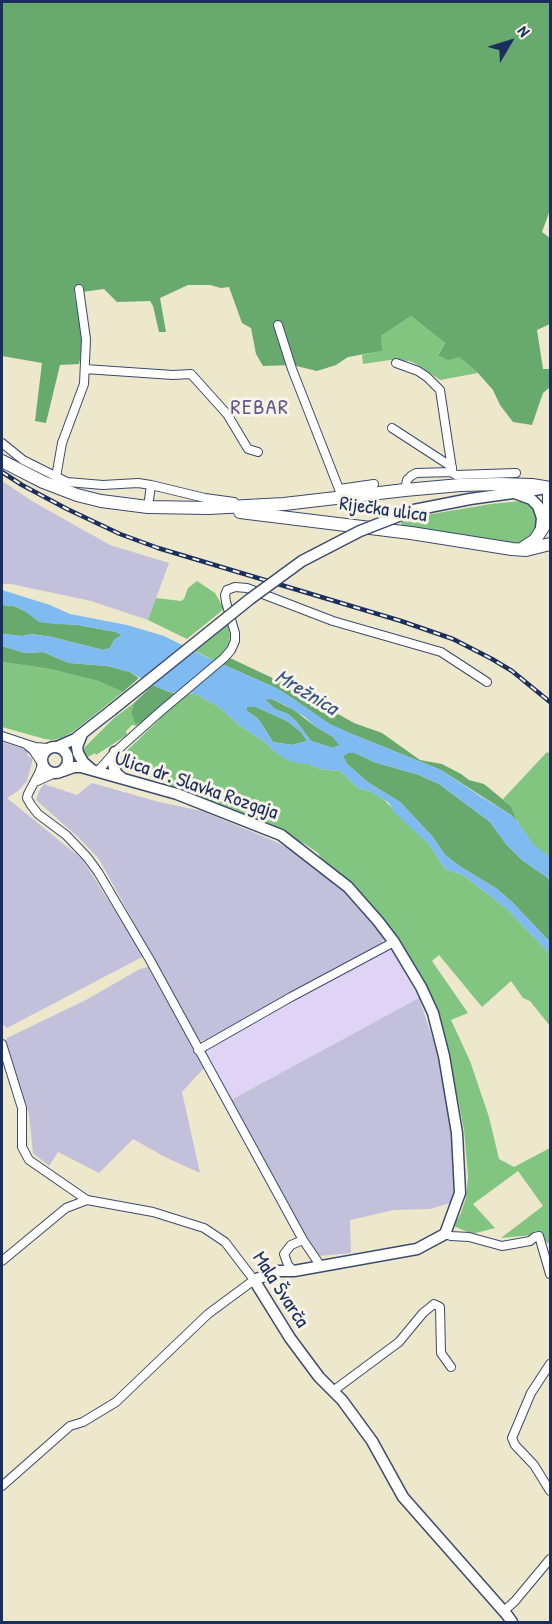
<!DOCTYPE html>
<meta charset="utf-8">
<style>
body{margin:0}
#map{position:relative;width:552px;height:1624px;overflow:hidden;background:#ede7cb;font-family:"Patrick Hand",sans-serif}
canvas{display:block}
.frame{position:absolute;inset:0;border:3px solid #1b2f5e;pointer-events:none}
.north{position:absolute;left:480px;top:12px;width:60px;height:60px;-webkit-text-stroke:4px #f7f3e8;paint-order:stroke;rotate:52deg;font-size:16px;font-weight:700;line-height:24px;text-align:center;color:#1b2f5e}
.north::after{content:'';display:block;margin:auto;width:21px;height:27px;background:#1b2f5e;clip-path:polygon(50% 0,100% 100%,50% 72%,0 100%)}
</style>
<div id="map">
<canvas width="552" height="1624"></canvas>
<div class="frame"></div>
<div class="north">N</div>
</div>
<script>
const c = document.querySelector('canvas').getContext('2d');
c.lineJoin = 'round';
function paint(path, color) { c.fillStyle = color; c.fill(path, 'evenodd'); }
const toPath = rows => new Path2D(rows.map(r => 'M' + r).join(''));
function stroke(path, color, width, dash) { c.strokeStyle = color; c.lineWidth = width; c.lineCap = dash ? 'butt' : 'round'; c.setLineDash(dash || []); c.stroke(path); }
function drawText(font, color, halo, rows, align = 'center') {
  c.font = font + ' "Patrick Hand",sans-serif'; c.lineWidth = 6; c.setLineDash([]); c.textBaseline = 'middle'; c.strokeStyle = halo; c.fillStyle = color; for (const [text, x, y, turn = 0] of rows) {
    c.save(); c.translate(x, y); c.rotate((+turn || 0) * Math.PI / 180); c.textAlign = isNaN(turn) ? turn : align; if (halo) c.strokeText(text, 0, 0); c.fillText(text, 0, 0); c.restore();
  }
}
paint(toPath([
 [391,948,419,998,231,1100,203,1052,264,1016,315,990,327,981]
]), '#dfd4f5');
paint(toPath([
 [2,481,32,501,110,545,169,563,148,620,91,601,11,584,2,584],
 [2,742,28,750,27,755,32,758,32,763,27,781,18,791,7,798,82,859,144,956,7,1028,2,1024],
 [92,783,159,802,202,811,274,841,293,851,327,876,346,892,368,918,384,939,380,946,208,1039,202,1041,198,1040,99,859,79,838,36,800,39,791,44,784,77,795],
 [148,967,204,1068,182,1092,200,1173,165,1157,133,1139,99,1173,58,1152,49,1166,33,1153,29,1114,5,1042,7,1038,86,1000,140,969],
 [419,998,435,1045,447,1099,456,1170,456,1187,453,1202,430,1209,394,1210,350,1220,351,1253,319,1256,306,1237,231,1100]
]), '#c3c0db');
paint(toPath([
 [411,316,445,343,438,354,458,356,478,373,440,380,423,368,410,361,390,360,363,364,362,355,381,351,381,336],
 [521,501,530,504,539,518,534,533,520,543,514,544,402,526,401,522,420,516,491,504],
 [197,581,215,593,224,609,187,639,148,620,156,598,181,601,184,599,188,588],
 [228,624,230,636,229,644,224,652,215,661,195,651],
 [2,662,50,669,98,681,123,692,74,731,61,738,53,740,45,739,2,727],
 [187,694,196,694,219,707,240,726,265,742,275,752,302,764,309,764,320,769,340,771,358,788,372,792,383,799,429,844,445,869,463,875,507,909,550,954,550,1026,530,1001,523,998,511,981,482,1007,439,955,432,961,468,1013,451,1020,470,1061,489,1117,499,1159,514,1167,550,1148,550,1244,533,1235,501,1238,543,1206,518,1171,473,1204,495,1228,472,1234,454,1226,461,1213,466,1198,468,1176,464,1130,450,1058,440,1018,415,968,323,861,318,853,305,844,291,839,266,825,166,784,167,782,122,768,117,763,117,760,159,720,161,715],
 [134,703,131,712,135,724,143,723,137,726,132,725,126,731,127,735,96,755,95,753,88,757,84,756,82,752,85,747,114,718],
 [547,752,550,754,550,857,534,846,517,821,511,806,503,799]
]), '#81c580');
paint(toPath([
 [2,2,550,2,550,210,542,232,550,238,550,324,537,330,543,369,550,369,550,387,543,393,532,425,513,422,500,405,493,390,478,373,459,357,448,360,438,355,445,343,411,316,381,336,382,351,348,357,336,365,317,371,292,365,263,366,256,354,251,328,242,323,229,287,221,288,210,285,188,285,160,298,166,332,159,332,153,306,150,301,117,302,104,289,74,293,84,339,79,364,60,365,46,423,35,421,42,363,2,356],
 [2,605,14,606,25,611,40,622,78,625,116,632,122,635,114,640,110,648,103,650,52,637,31,634,22,636,2,634],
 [2,646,25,653,43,652,69,663,108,666,130,672,139,678,123,692,98,681,50,669,2,662],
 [230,658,281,682,354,723,382,733,420,760,442,764,461,774,469,780,484,784,511,806,517,821,511,815,441,770,359,737,329,724,292,698,276,688,222,664],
 [153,685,169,692,175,693,143,723,135,724,131,712,134,703],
 [264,699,272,699,294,710,316,727,333,737,340,745,333,748,311,741,296,721,288,714,275,709],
 [246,707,256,707,287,721,301,732,307,741,292,745,273,742,261,723,256,717,247,711],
 [348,753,355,753,374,762,419,775,439,784,490,822,506,844,522,860,548,878,550,883,550,942,512,902,497,889,461,867,445,855,432,836,400,802,369,783,347,764,343,756]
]), '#68aa6e');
paint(toPath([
 [2,590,50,605,70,614,127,625,164,636,206,657,276,688,292,698,330,724,359,737,441,770,480,796,511,815,517,821,534,845,550,857,550,883,548,878,522,860,506,844,490,822,439,784,419,775,374,762,355,753,348,753,343,756,347,764,369,783,400,802,432,836,445,855,461,867,497,889,512,902,550,942,550,954,507,909,463,875,445,869,429,844,395,813,389,803,372,792,358,788,340,771,320,769,309,764,302,764,287,760,275,752,265,742,240,726,219,707,196,694,169,692,159,688,130,672,108,666,69,663,43,652,25,653,2,646,2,634,22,636,30,634,52,637,103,650,110,648,114,640,121,635,116,632,78,625,54,624,39,622,25,611,14,606,2,605],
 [272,699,285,705,305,717,316,727,333,737,339,745,333,748,311,741,296,721,288,714,275,709,265,700],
 [247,707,256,707,287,721,301,732,307,741,292,745,273,742,261,723,256,717,247,711]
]), '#7fbbf1');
const street = toPath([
 [278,325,292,369,339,489,341,497],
 [396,363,418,371,427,377,440,390,452,469,451,472,416,473,411,476,407,480,405,490],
 [85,369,173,375,191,374,227,414,248,449,258,452],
 [392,428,452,467],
 [2,443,23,460,67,482,103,485,138,483,151,485,148,507],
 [451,472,456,475,516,473],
 [56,477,62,443,84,384,86,339,79,289],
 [151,485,205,498,234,502],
 [339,489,374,484],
 [2,736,35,747,48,748],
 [28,746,33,750,41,762],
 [42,765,39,773,28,794,27,798,31,805,38,814,66,835,87,857,98,872,150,960,303,1240,320,1265],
 [98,771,115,752,161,711,224,658,231,650,235,641,235,633,226,602,225,595,227,590,235,587,247,588,333,621,441,652,487,682],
 [35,782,55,773],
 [2,1044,22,1108,22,1147,29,1160,87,1200,153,1212,204,1228,225,1242,254,1280,208,1314,116,1402,83,1422,70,1426,2,1486],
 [198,1050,291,997,394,942],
 [445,1234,451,1236,469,1237,502,1246,530,1241,535,1237,539,1236,550,1274],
 [2,1261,66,1208,87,1200],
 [294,1271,288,1265,284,1254,291,1245,303,1240],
 [550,1364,531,1393,512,1438,515,1445,534,1465,550,1491],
 [333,1391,399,1342,423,1313,434,1304,440,1307,441,1353,451,1367],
 [504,1611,515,1601,550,1559]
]);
const secondary = toPath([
 [517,494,531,499,538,506,542,518,541,528],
 [414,510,470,499,541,489],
 [82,734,77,747,78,753,83,762,91,769],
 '42 760a13 13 0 1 1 26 0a13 13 0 1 1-26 0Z',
 [57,747,75,739,112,710],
 [115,752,113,762,114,768,117,774,122,778],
 [63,771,74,767,81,767,177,794,281,835,348,887,378,921,394,942,421,987,433,1013,444,1056,457,1133,460,1193,445,1234,417,1249,294,1271,277,1271,254,1280,290,1338,319,1377,342,1400,372,1441,403,1497,507,1615,512,1622]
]);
const primary = toPath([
 [2,461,43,482,77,495,101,501,148,507,209,508,284,504,405,490,460,485,500,484,532,485,550,488],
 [240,512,411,533,512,549,526,550,550,544],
 [523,548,535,540,546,523,549,504,549,488]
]);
stroke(street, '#3a4b6e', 10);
stroke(secondary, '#3a4b6e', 13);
stroke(primary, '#3a4b6e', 14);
stroke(street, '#fff', 8);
stroke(secondary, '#fff', 10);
stroke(primary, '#fff', 12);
const rail = toPath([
 [2,472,22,485,67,509,120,534,158,548,401,621,453,639,492,659,512,671,550,702]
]);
stroke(rail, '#1b2f5e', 4.5);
stroke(rail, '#f7f3e8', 2, [7]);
const secondaryBridge = toPath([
 [112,710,250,599,302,561,360,531,414,510]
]);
stroke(secondaryBridge, '#3a4b6e', 13, []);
stroke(secondaryBridge, '#fff', 10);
drawText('20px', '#1b2f5e', '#f7f3e8', [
 ["Riječka ulica",383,510,8],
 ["Ulica dr. Slavka Rozgaja",196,786,19],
 ["Mala Švarča",280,1290,57]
]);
drawText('italic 21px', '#345283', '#f7f3e8', [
 ["Mrežnica",306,693,31]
]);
c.letterSpacing = '1.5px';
drawText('22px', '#5f5889', '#f7f3e8', [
 ["REBAR",260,408]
]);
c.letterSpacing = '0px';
</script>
